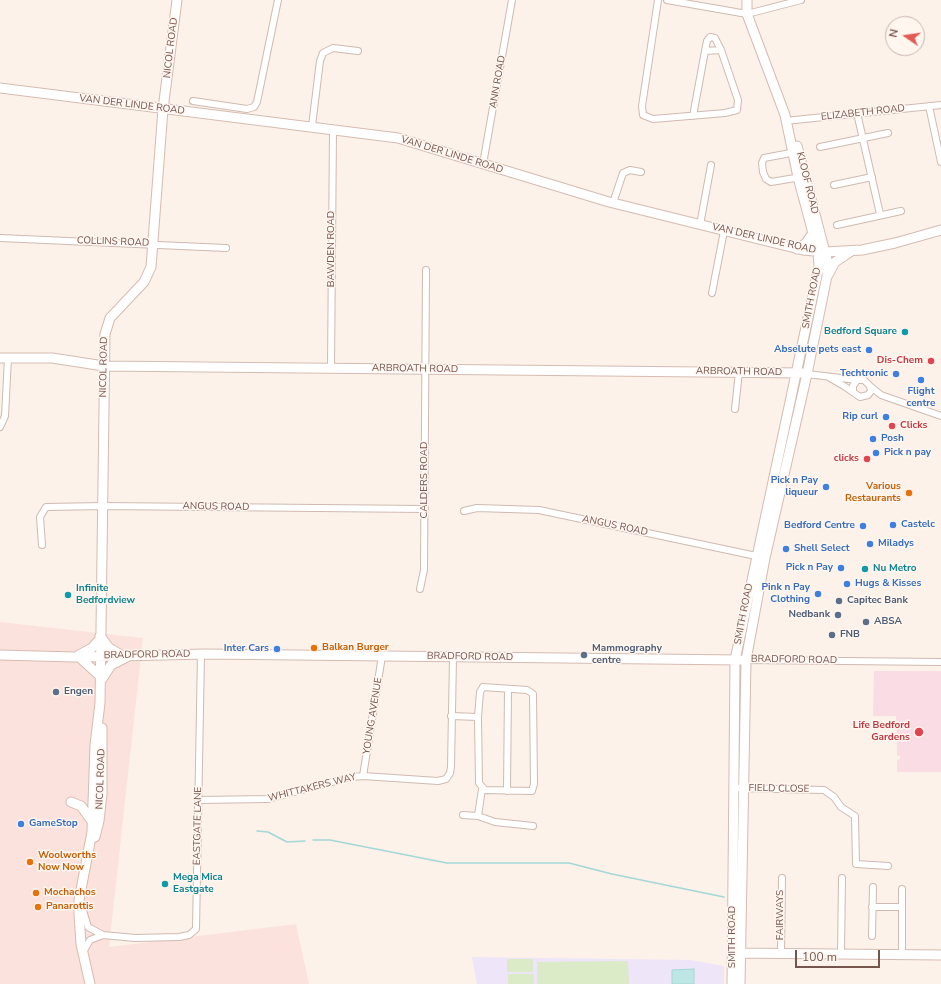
<!DOCTYPE html>
<style>
body{margin:0}
#map{position:relative;width:941px;height:984px;overflow:hidden;background:#fcf2e9;font-family:"Nunito Sans",sans-serif}
canvas{display:block}
.north{position:absolute;left:885px;top:16px;width:40px;height:40px;box-sizing:border-box;background:#fff6f0;border:1px solid #c8b6af;border-radius:50%;rotate:283deg;font-size:11px;font-weight:700;line-height:16px;text-align:center;color:#76554d}
.north::after{content:'';display:block;margin:auto;width:14px;height:18px;background:#e25c52;clip-path:polygon(50% 0,100% 100%,50% 72%,0 100%)}
.scale{position:absolute;left:795px;top:950px;width:85px;height:18px;box-sizing:border-box;border:2px solid #76554d;border-top:0;padding-left:5px;font-size:12px;line-height:14px;white-space:nowrap;color:#76554d;-webkit-text-stroke:3px #fff6f0;paint-order:stroke}
</style>
<div id="map">
<canvas width="941" height="984"></canvas>
<div class="north">N</div>
<div class="scale">100 m</div>
</div>
<script>
const c = document.querySelector('canvas').getContext('2d');
c.lineJoin = 'round';
function paint(path, color) { c.fillStyle = color; c.fill(path, 'evenodd'); }
const toPath = rows => new Path2D(rows.map(r => 'M' + r).join(''));
function stroke(path, color, width, dash) { c.strokeStyle = color; c.lineWidth = width; c.lineCap = dash ? 'butt' : 'round'; c.setLineDash(dash || []); c.stroke(path); }
function drawText(font, color, halo, rows, align = 'center') {
  c.font = font + ' "Nunito Sans",sans-serif'; c.lineWidth = 3; c.setLineDash([]); c.textBaseline = 'middle'; c.strokeStyle = halo; c.fillStyle = color; for (const [text, x, y, turn = 0] of rows) {
    c.save(); c.translate(x, y); c.rotate((+turn || 0) * Math.PI / 180); c.textAlign = isNaN(turn) ? turn : align; if (halo) c.strokeText(text, 0, 0); c.fillText(text, 0, 0); c.restore();
  }
}
paint(toPath([
 [0,622,143,638,109,947,296,924,309,984,0,984]
]), '#fce2dd');
paint(toPath([
 [472,957,691,960,724,966,724,984,477,984]
]), '#efe5f9');
paint(toPath([
 [874,671,941,671,941,772,897,772,897,760,900,759,900,756,897,756,896,716,873,716]
]), '#fadce4');
paint(toPath([
 [507,959,533,959,533,972,507,972],
 [628,961,629,984,537,984,537,962],
 [508,974,534,974,534,984,508,984]
]), '#dbeac7');
const water = toPath([
 [694,969,694,984,672,984,672,970,694,969]
]);
paint(water, '#bde6e5');
stroke(water, '#a4d7d7', 1);
stroke(toPath([
 [257,831,268,832,287,842,305,841],
 [313,840,330,840,447,863,569,863,612,874,724,897]
]), '#a4d7d7', 1.5);
const street = toPath([
 [658,0,642,106,643,115,653,119,725,113,737,110,738,100,721,50,715,38,710,37,707,41,705,51,693,116],
 [667,0,747,14,801,0],
 [705,51,721,50],
 [193,101,247,109,254,107,257,102,278,0],
 [929,106,941,162],
 [857,113,880,214],
 [785,121,941,105],
 [312,126,320,61,323,53,333,48,358,51],
 [820,147,888,133],
 [796,152,764,158,762,163,763,172,766,179,771,182,801,177],
 [483,164,512,0],
 [834,185,872,177],
 [613,203,623,173,630,170,641,172],
 [700,225,711,165],
 [837,225,901,211],
 [0,238,226,248],
 [712,293,724,231],
 [331,368,333,129],
 [807,374,857,380],
 [830,378,844,386,860,397,868,395,871,391,870,386,864,380,857,380,853,386,853,392],
 [870,386,881,395,941,416],
 [735,409,739,372],
 [0,427,5,416,8,358],
 [464,511,477,508,539,510,761,557],
 [42,545,40,517,46,507,103,506,425,509],
 [420,589,424,570,426,270],
 [746,660,941,662],
 [483,687,527,690,533,694,534,784,532,791,485,790,479,783,478,717,480,692,483,687],
 [451,716,478,717],
 [363,776,382,656],
 [734,788,824,790,834,797,841,807,855,816,856,864,888,866],
 [507,791,508,689],
 [198,800,268,799,351,777,363,776,438,781,446,779,450,773,451,767,453,657],
 [463,815,478,816,495,822,533,826],
 [478,816,482,789],
 [902,889,902,955],
 [82,907,88,927,103,935,135,938,179,937,189,935,196,929,201,654],
 [872,907,902,907],
 [872,936,873,887],
 [83,952,90,940,103,935],
 [781,953,782,878],
 [841,953,842,878]
]);
const secondary = toPath([
 [0,88,398,138,609,202,803,250,825,252,862,250,895,243,941,230],
 [797,249,806,243,813,233],
 [828,275,835,262,850,252],
 [0,358,52,358,104,366,802,373],
 [100,636,109,648,121,655],
 [0,655,75,657,206,654,740,660],
 [79,655,92,648,100,639],
 [79,657,100,676],
 [102,679,111,665,127,657],
 [71,802,81,806,92,821],
 [95,837,99,821,102,794,102,728],
 [734,953,941,955],
 [90,984,81,944,79,915,79,900,92,832,95,745,100,703,105,334,110,318,144,282,151,267,163,109,177,0],
 [732,984,735,660,819,266,818,252,798,177,785,115,747,14,747,0],
 [740,984,746,660,765,558,807,374,827,276,827,260,797,146]
]);
stroke(street, '#d0bab1', 8);
stroke(secondary, '#d6bbb1', 11);
stroke(street, '#fff', 6);
stroke(secondary, '#fff', 9);
for (const [x, y, r, color] of [
 [905,332,4,"#0f9aa8"],
 [869,350,4,"#3f7fe0"],
 [931,361,4,"#e0444e"],
 [896,374,4,"#3f7fe0"],
 [921,380,4,"#3f7fe0"],
 [886,417,4,"#3f7fe0"],
 [892,426,4,"#e0444e"],
 [873,439,4,"#3f7fe0"],
 [876,453,4,"#3f7fe0"],
 [867,459,4,"#e0444e"],
 [826,487,4,"#3f7fe0"],
 [909,493,4,"#e8710a"],
 [893,525,4,"#3f7fe0"],
 [863,526,4,"#3f7fe0"],
 [870,544,4,"#3f7fe0"],
 [786,549,4,"#3f7fe0"],
 [841,568,4,"#3f7fe0"],
 [865,569,4,"#0f9aa8"],
 [847,584,4,"#3f7fe0"],
 [818,594,4,"#3f7fe0"],
 [68,595,4,"#0f9aa8"],
 [839,601,4,"#5c6f8a"],
 [838,615,4,"#5c6f8a"],
 [866,622,4,"#5c6f8a"],
 [832,635,4,"#5c6f8a"],
 [314,648,4,"#e8710a"],
 [277,649,4,"#3f7fe0"],
 [584,655,4,"#5c6f8a"],
 [56,692,4,"#5c6f8a"],
 [919,732,5,"#e0444e"],
 [21,824,4,"#3f7fe0"],
 [30,862,4,"#e8710a"],
 [165,884,4,"#0f9aa8"],
 [36,893,4,"#e8710a"],
 [38,907,4,"#e8710a"]
]) { const dot = new Path2D(); dot.arc(x, y, r, 0, 2 * Math.PI); c.fillStyle = color; c.fill(dot); stroke(dot, '#fff6f0', 1.5); }
drawText('10px', '#76554d', '#fff6f0', [
 ["NICOL ROAD",171,48,-83],
 ["ANN ROAD",498,82,-80],
 ["VAN DER LINDE ROAD",132,105,7],
 ["ELIZABETH ROAD",863,113,-6],
 ["VAN DER LINDE ROAD",452,155,17],
 ["KLOOF ROAD",807,183,76],
 ["VAN DER LINDE ROAD",764,239,13],
 ["COLLINS ROAD",113,242,2],
 ["BAWDEN ROAD",332,249,-90],
 ["SMITH ROAD",812,298,-79],
 ["NICOL ROAD",104,367,-89],
 ["ARBROATH ROAD",415,369,1],
 ["ARBROATH ROAD",739,372,1],
 ["CALDERS ROAD",425,480,-90],
 ["ANGUS ROAD",216,507,1],
 ["ANGUS ROAD",615,526,12],
 ["SMITH ROAD",744,614,-79],
 ["BRADFORD ROAD",147,655,-1],
 ["BRADFORD ROAD",470,657,1],
 ["BRADFORD ROAD",794,660,1],
 ["YOUNG AVENUE",373,716,-81],
 ["NICOL ROAD",101,779,-88],
 ["WHITTAKERS WAY",312,788,-14],
 ["FIELD CLOSE",779,789,1],
 ["EASTGATE LANE",198,826,-89],
 ["FAIRWAYS",781,915,-90],
 ["SMITH ROAD",733,937,-90]
]);
drawText('bold 10px', '#0d838f', '#fff6f0', [
 ["Bedford Square",897,332,"right"],
 ["Nu Metro",873,569],
 ["Infinite",76,589],
 ["Bedfordview",76,601],
 ["Mega Mica",173,878],
 ["Eastgate",173,890]
], 'left');
drawText('bold 10px', '#366cbe', '#fff6f0', [
 ["Abselute pets east",861,350],
 ["Techtronic",888,374],
 ["Flight",921,392,"center"],
 ["centre",921,404,"center"],
 ["Rip curl",878,417],
 ["Posh",881,439,"left"],
 ["Pick n pay",884,453,"left"],
 ["Pick n Pay",818,481],
 ["liqueur",818,493],
 ["Castelc",901,525,"left"],
 ["Bedford Centre",855,526],
 ["Miladys",878,544,"left"],
 ["Shell Select",794,549,"left"],
 ["Pick n Pay",833,568],
 ["Hugs & Kisses",855,584,"left"],
 ["Pink n Pay",810,588],
 ["Clothing",810,600],
 ["Inter Cars",269,649],
 ["GameStop",29,824,"left"]
], 'right');
drawText('bold 10px', '#be3a42', '#fff6f0', [
 ["Dis-Chem",923,361],
 ["Clicks",900,426,"left"],
 ["clicks",859,459],
 ["Life Bedford",910,726],
 ["Gardens",910,738]
], 'right');
drawText('bold 10px', '#c56008', '#fff6f0', [
 ["Various",901,487,"right"],
 ["Restaurants",901,499,"right"],
 ["Balkan Burger",322,648],
 ["Woolworths",38,856],
 ["Now Now",38,868],
 ["Mochachos",44,893],
 ["Panarottis",46,907]
], 'left');
drawText('bold 10px', '#4e5e75', '#fff6f0', [
 ["Capitec Bank",847,601],
 ["Nedbank",830,615,"right"],
 ["ABSA",874,622],
 ["FNB",840,635],
 ["Mammography",592,649],
 ["centre",592,661],
 ["Engen",64,692]
], 'left');
</script>
